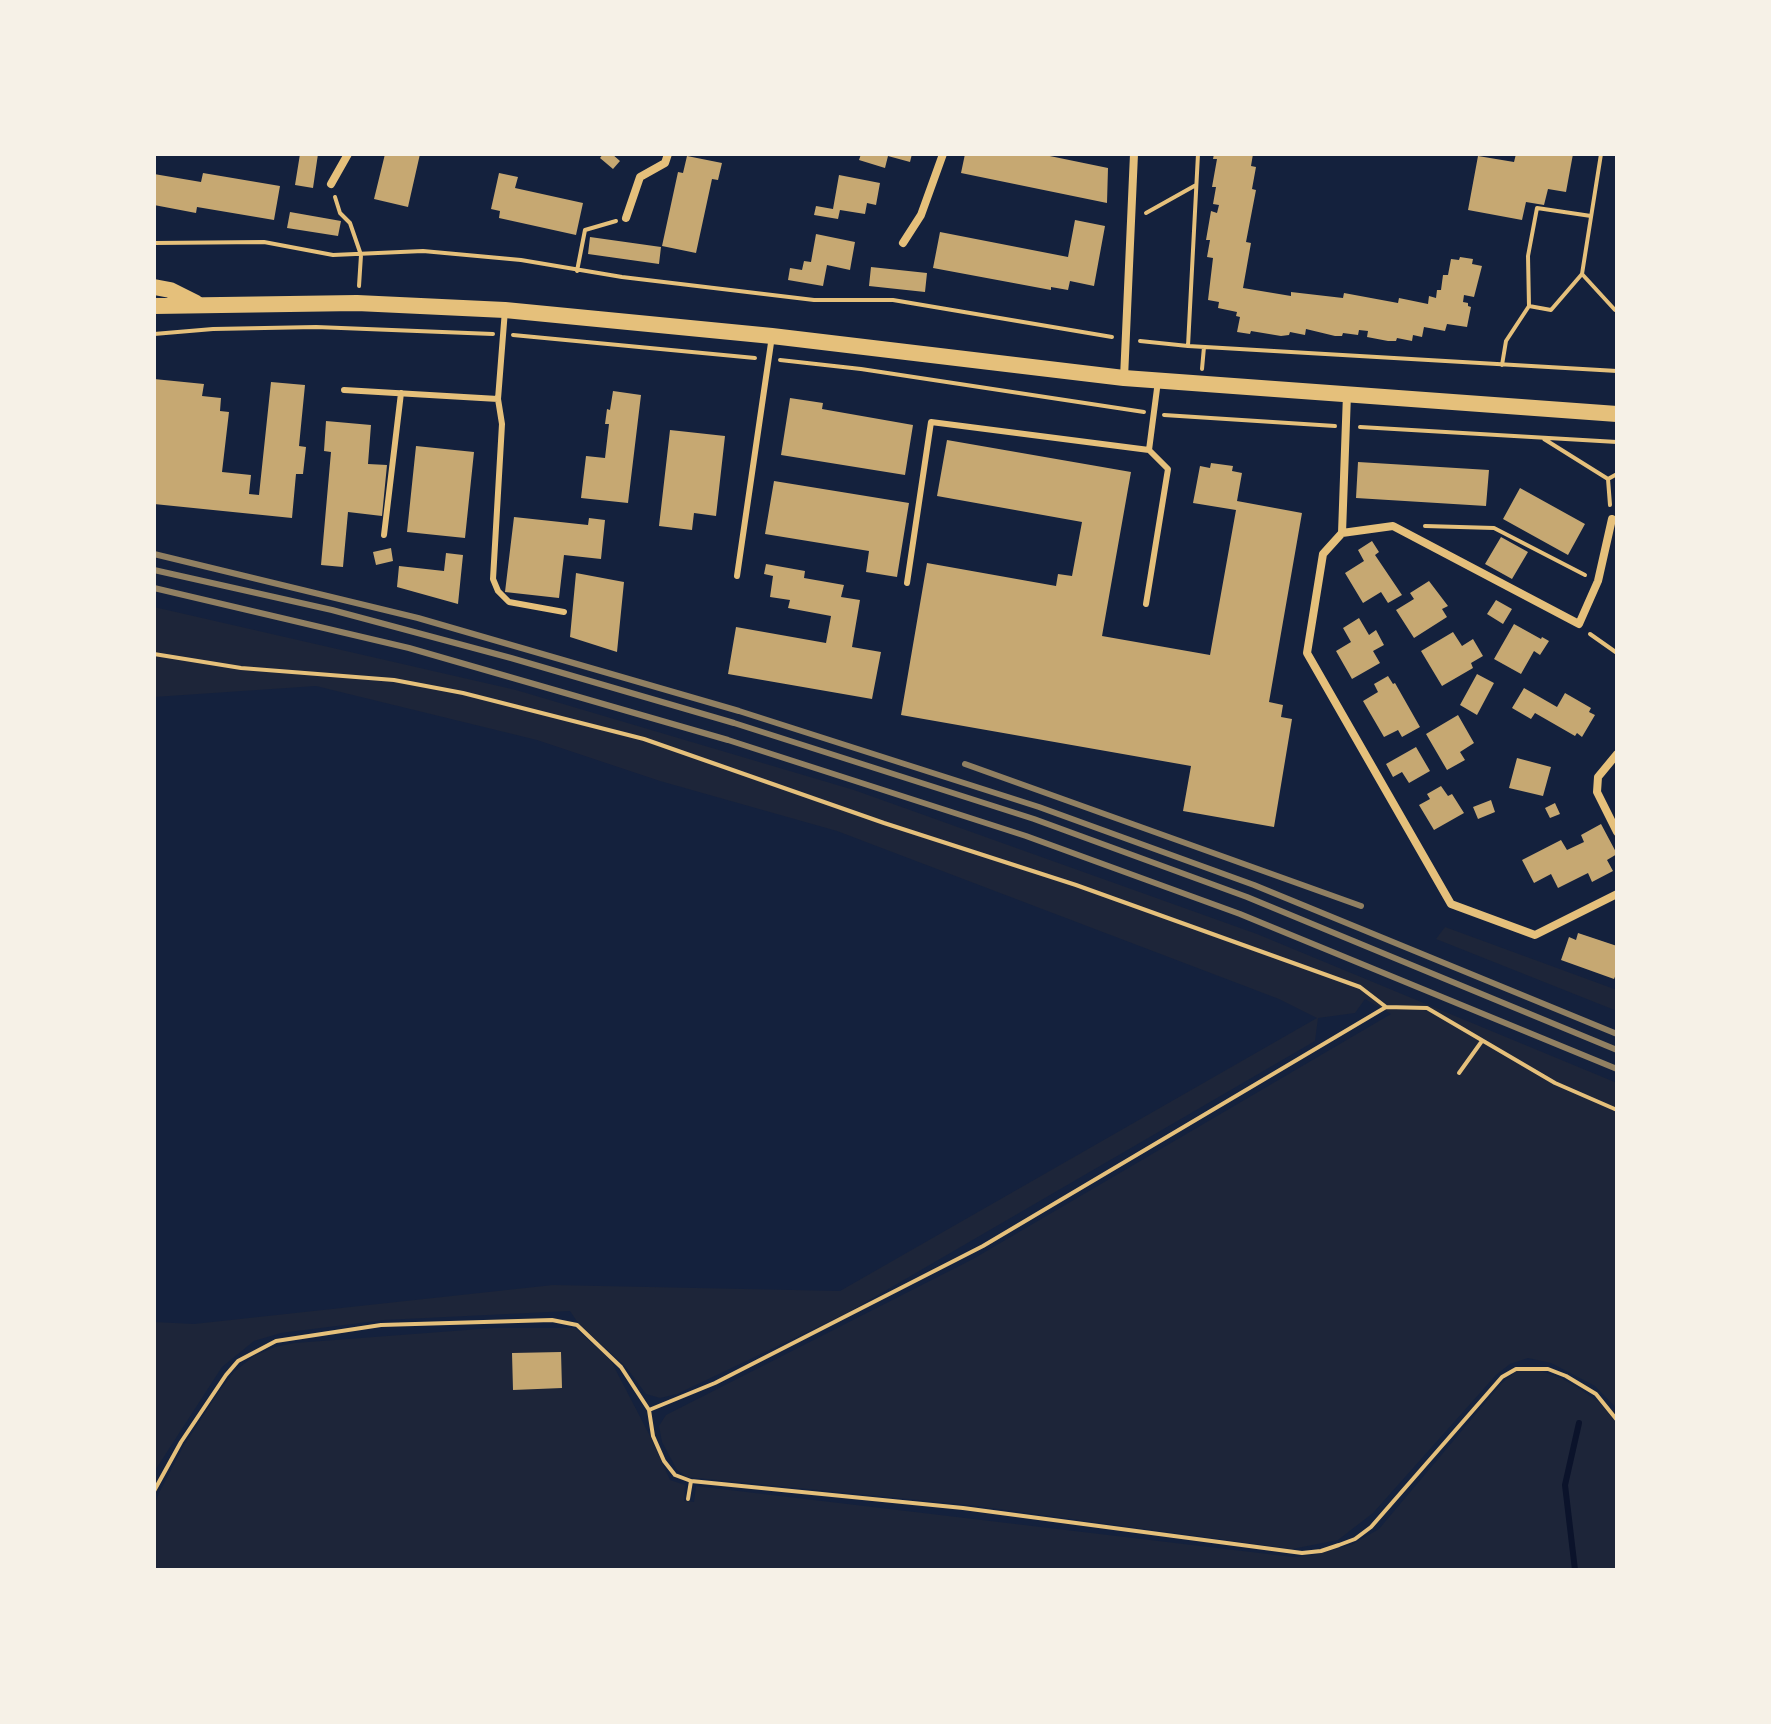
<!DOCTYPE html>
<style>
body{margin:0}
#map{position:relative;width:1771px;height:1724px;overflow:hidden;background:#14213d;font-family:Rubik,sans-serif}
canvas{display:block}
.frame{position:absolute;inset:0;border:156px solid #f6f1e7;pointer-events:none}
</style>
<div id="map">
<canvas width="1771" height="1724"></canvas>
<div class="frame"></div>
</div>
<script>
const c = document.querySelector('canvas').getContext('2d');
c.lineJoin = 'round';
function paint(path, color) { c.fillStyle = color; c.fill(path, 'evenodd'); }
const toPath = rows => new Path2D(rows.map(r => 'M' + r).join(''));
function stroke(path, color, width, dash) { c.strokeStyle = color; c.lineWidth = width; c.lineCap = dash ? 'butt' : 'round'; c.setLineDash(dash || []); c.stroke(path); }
paint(toPath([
 [154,607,516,690,854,790,1257,934,1617,1083,1617,1409,1595,1386,1551,1363,1528,1358,1510,1364,1496,1375,1373,1513,1338,1540,1292,1549,969,1505,687,1477,677,1470,662,1442,659,1426,666,1415,973,1259,1391,1014,1365,999,1355,1013,1318,1018,1315,1041,847,1313,677,1394,660,1398,646,1394,626,1367,578,1323,570,1311,384,1320,281,1333,254,1341,222,1367,154,1472,154,1322,194,1324,553,1285,840,1291,1317,1018,1279,999,837,831,660,781,537,740,316,686,154,697],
 [1445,927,1617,990,1617,1011,1436,939],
 [493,1328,575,1328,610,1359,651,1438,670,1480,685,1485,684,1501,694,1502,696,1486,1293,1557,1314,1555,1353,1544,1379,1529,1502,1383,1518,1370,1540,1371,1561,1378,1580,1389,1600,1403,1617,1424,1617,1570,154,1570,154,1506,159,1493,183,1447,218,1393,234,1372,254,1356,275,1347,295,1343]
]), '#1d2539');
stroke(toPath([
 [1575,1570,1565,1485,1579,1423]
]), '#0b132b', 6);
paint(toPath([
 [300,154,318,154,313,188,295,185],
 [385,154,420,154,408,207,374,199],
 [603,154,612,154,620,161,613,169,600,158],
 [861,154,912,154,910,162,888,156,885,168,859,160],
 [965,154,1040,154,1108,168,1107,203,961,173],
 [1214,154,1253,154,1251,166,1256,167,1252,189,1256,190,1246,242,1251,243,1243,288,1291,296,1291,292,1343,298,1344,293,1398,303,1399,298,1428,304,1429,296,1436,298,1437,290,1441,290,1443,275,1448,275,1451,259,1459,260,1460,257,1473,259,1472,264,1482,266,1474,297,1464,295,1463,302,1468,303,1468,306,1471,307,1467,327,1447,324,1445,331,1424,327,1422,337,1413,335,1412,341,1397,338,1396,341,1388,341,1367,337,1368,331,1359,330,1358,335,1343,333,1342,336,1335,336,1306,329,1305,335,1290,332,1289,335,1281,336,1251,331,1250,334,1237,332,1240,317,1236,316,1237,312,1218,308,1219,302,1208,300,1213,258,1207,257,1210,240,1206,240,1211,211,1217,213,1219,205,1213,204,1216,187,1212,187,1217,159,1213,159],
 [1516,154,1573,154,1566,192,1548,189,1544,205,1526,202,1522,220,1468,210,1478,156,1514,162],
 [687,156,722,163,718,180,712,179,696,253,662,246,678,172,683,173],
 [203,173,280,186,274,220,197,207,196,213,154,205,154,174,201,182],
 [499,173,518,177,515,188,583,203,576,235,499,218,500,211,491,209],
 [839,175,880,183,876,205,867,203,865,214,840,210,838,219,814,215,816,206,833,209],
 [290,212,341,221,338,236,287,228],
 [1075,220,1105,226,1094,286,1070,281,1068,290,1051,287,1051,290,933,268,940,232,1068,257],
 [816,234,855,242,850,270,827,265,823,286,788,280,790,268,802,270,804,261,811,262],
 [590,237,661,247,659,264,588,254],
 [871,267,927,273,925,292,869,286],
 [154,379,204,384,202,396,221,398,220,411,229,412,222,472,251,475,249,494,259,495,271,382,305,385,299,446,306,447,303,474,296,474,292,518,154,504],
 [613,391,641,395,628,503,581,498,586,456,605,458,609,424,605,424,607,409,610,410],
 [790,398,823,403,822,409,913,425,905,475,781,455],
 [326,421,371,425,368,464,387,465,382,516,348,512,343,567,321,565,331,452,324,451],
 [670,430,725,436,716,516,694,513,692,530,659,526],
 [947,440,1131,472,1102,636,1210,655,1236,510,1193,503,1200,466,1210,468,1211,463,1233,466,1232,471,1242,473,1237,501,1302,513,1269,702,1283,705,1281,717,1292,719,1274,827,1183,811,1191,766,901,715,927,563,1056,586,1058,574,1072,576,1082,522,937,496],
 [416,446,474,452,465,538,407,532],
 [1358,462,1489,470,1486,506,1356,498],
 [774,481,909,503,897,577,866,572,869,551,765,534],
 [1520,488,1585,524,1568,555,1503,519],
 [514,517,588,525,589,518,605,520,601,559,564,555,559,598,505,592],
 [1501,537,1528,552,1512,579,1485,564],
 [1372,541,1379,552,1375,555,1402,595,1388,603,1381,592,1363,603,1345,573,1364,561,1358,550],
 [391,548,393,561,376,565,373,552],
 [446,553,463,555,458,604,397,587,399,566,444,571],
 [766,564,805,571,804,578,844,585,841,597,860,600,852,647,881,652,872,699,728,674,736,627,826,643,831,616,788,608,790,600,770,597,773,576,764,574],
 [576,573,624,582,617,652,570,637],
 [1429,581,1448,606,1442,609,1447,617,1414,638,1396,610,1414,599,1410,593],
 [1496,600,1512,609,1503,624,1487,614],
 [1359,618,1369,635,1376,630,1384,645,1373,651,1380,663,1352,679,1336,651,1351,642,1343,628],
 [1514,624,1541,639,1542,637,1549,641,1540,655,1534,651,1521,674,1494,659],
 [1453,632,1462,646,1473,639,1483,656,1471,663,1473,668,1442,686,1421,651],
 [1477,674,1494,683,1477,715,1460,705],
 [1388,676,1393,684,1395,683,1420,727,1402,737,1398,730,1384,737,1363,701,1378,692,1374,684],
 [1524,688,1557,707,1565,693,1591,708,1589,712,1595,715,1582,737,1577,733,1575,736,1535,713,1531,719,1512,708],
 [1458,715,1474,743,1460,752,1465,760,1447,770,1426,734],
 [1416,747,1430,771,1409,783,1402,772,1393,777,1386,764],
 [1517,758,1551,767,1543,796,1509,788],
 [1441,786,1448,796,1452,794,1464,813,1434,830,1419,805,1430,799,1427,794],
 [1491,800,1495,812,1478,819,1473,807],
 [1555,803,1560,814,1550,818,1545,808],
 [1601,824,1617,854,1607,860,1613,871,1592,882,1588,873,1558,888,1551,874,1534,883,1522,860,1561,840,1567,850,1584,842,1581,835],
 [1578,933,1617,946,1617,972,1614,979,1561,960,1569,937,1576,940],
 [561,1352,562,1388,513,1390,512,1353]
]), '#c6a872');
stroke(toPath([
 [1601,154,1582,274,1615,310],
 [335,197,340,213,350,223,361,255,359,286],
 [1146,213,1196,185],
 [154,243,264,242,333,255,423,251,521,260,622,277,814,300,893,300,1112,337],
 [577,271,585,230,616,221],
 [1529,306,1551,310,1582,274],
 [154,334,213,329,316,327,493,334],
 [513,335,755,358],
 [1140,341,1188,346,1198,154],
 [1188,346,1617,371],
 [780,360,861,369,1144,412],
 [1502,365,1506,341,1529,306,1528,256,1537,208,1591,216],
 [1202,369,1204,347],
 [1617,371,1617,282],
 [1164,415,1335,426],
 [1360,427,1617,442],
 [1544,439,1608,479,1617,474],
 [1608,479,1610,505],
 [1425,526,1494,528,1585,575],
 [1590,634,1617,653],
 [154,654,241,668,394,680,463,693,644,739,884,823,1076,885,1360,987,1386,1007],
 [1459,1073,1482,1041],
 [649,1410,715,1383,983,1246,1386,1007,1427,1008,1555,1083,1617,1110],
 [154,1491,181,1442,226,1375,238,1361,276,1341,381,1325,552,1320,577,1325,621,1367,649,1410,653,1436,664,1461,675,1475,691,1481,963,1508,1302,1553,1321,1551,1339,1545,1355,1539,1371,1527,1502,1377,1516,1369,1548,1369,1566,1376,1596,1394,1617,1420],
 [688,1499,691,1481]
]), '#e5c07b', 4);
stroke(toPath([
 [344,390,498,399,505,310],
 [498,399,502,424,493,579,498,591,509,602,564,612],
 [384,535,401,393],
 [737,576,772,336],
 [907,583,931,422,1149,450,1158,381],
 [1146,604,1168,469,1149,450]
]), '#e5c07b', 6);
stroke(toPath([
 [331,184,348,154],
 [626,218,640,177,665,163,668,154],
 [903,243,921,215,943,154],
 [1124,378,1134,154],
 [1347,394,1342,533,1323,554,1307,653,1451,904,1535,935,1617,894],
 [1342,533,1393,526,1579,624,1598,581,1612,519],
 [1617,754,1598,777,1597,792,1617,832]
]), '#e5c07b', 8);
stroke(toPath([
 [154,287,170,290,196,303],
 [154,306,357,303,505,310,772,336,1124,378,1617,414]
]), '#e5c07b', 16);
stroke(toPath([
 [154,554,418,618,739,711,1039,807,1254,885,1617,1034],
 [154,570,332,610,511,658,734,723,1034,819,1247,897,1617,1050],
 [154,588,409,648,728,740,1026,836,1240,914,1617,1069],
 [965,764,1361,906]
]), '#918062', 6);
</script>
